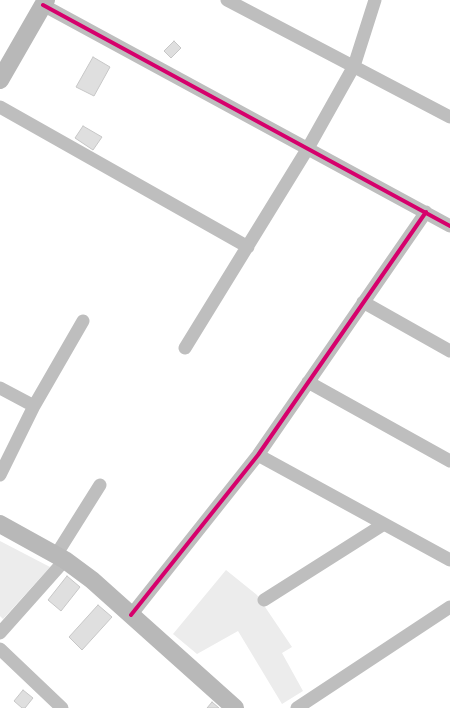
<!DOCTYPE html>
<style>
body{margin:0}
canvas{display:block;background:#fff}
</style>
<canvas width="450" height="708"></canvas>
<script>
const c = document.querySelector('canvas').getContext('2d');
c.lineJoin = 'round';
function paint(path, color) { c.fillStyle = color; c.fill(path, 'evenodd'); }
const toPath = rows => new Path2D(rows.map(r => 'M' + r).join(''));
function stroke(path, color, width, dash) { c.strokeStyle = color; c.lineWidth = width; c.lineCap = dash ? 'butt' : 'round'; c.setLineDash(dash || []); c.stroke(path); }
paint(toPath([
 [0,541,50,567,3,619,0,616],
 [226,570,257,595,292,647,282,653,303,691,282,704,238,631,197,654,173,634]
]), '#ececec');
const building = toPath([
 [174,41,181,48,171,58,164,51,174,41],
 [93,57,110,67,94,96,76,87,93,57],
 [83,126,102,137,93,150,75,138,83,126],
 [67,576,80,587,61,611,48,600,67,576],
 [98,605,112,617,82,650,69,637,98,605],
 [23,690,33,698,25,708,22,708,14,701,23,690],
 [212,702,219,708,207,708,212,702]
]);
paint(building, '#dfdfdf');
stroke(building, '#c7c7c7', 1);
stroke(toPath([
 [227,0,450,117],
 [43,5,450,226],
 [0,107,248,247],
 [363,302,450,351],
 [185,348,308,148,354,66,375,0],
 [308,382,450,461],
 [0,388,34,406],
 [258,455,450,560],
 [0,475,34,406,83,321],
 [56,555,100,485],
 [264,600,384,524],
 [131,615,258,455,426,212],
 [0,633,65,560],
 [0,649,62,708],
 [297,708,450,607]
]), '#bebebe', 13);
stroke(toPath([
 [0,80,46,0],
 [0,524,65,560,92,580,235,708]
]), '#b8b8b8', 18);
stroke(toPath([
 [43,5,450,226],
 [131,615,258,455,426,212]
]), '#d6006c', 4);
</script>
